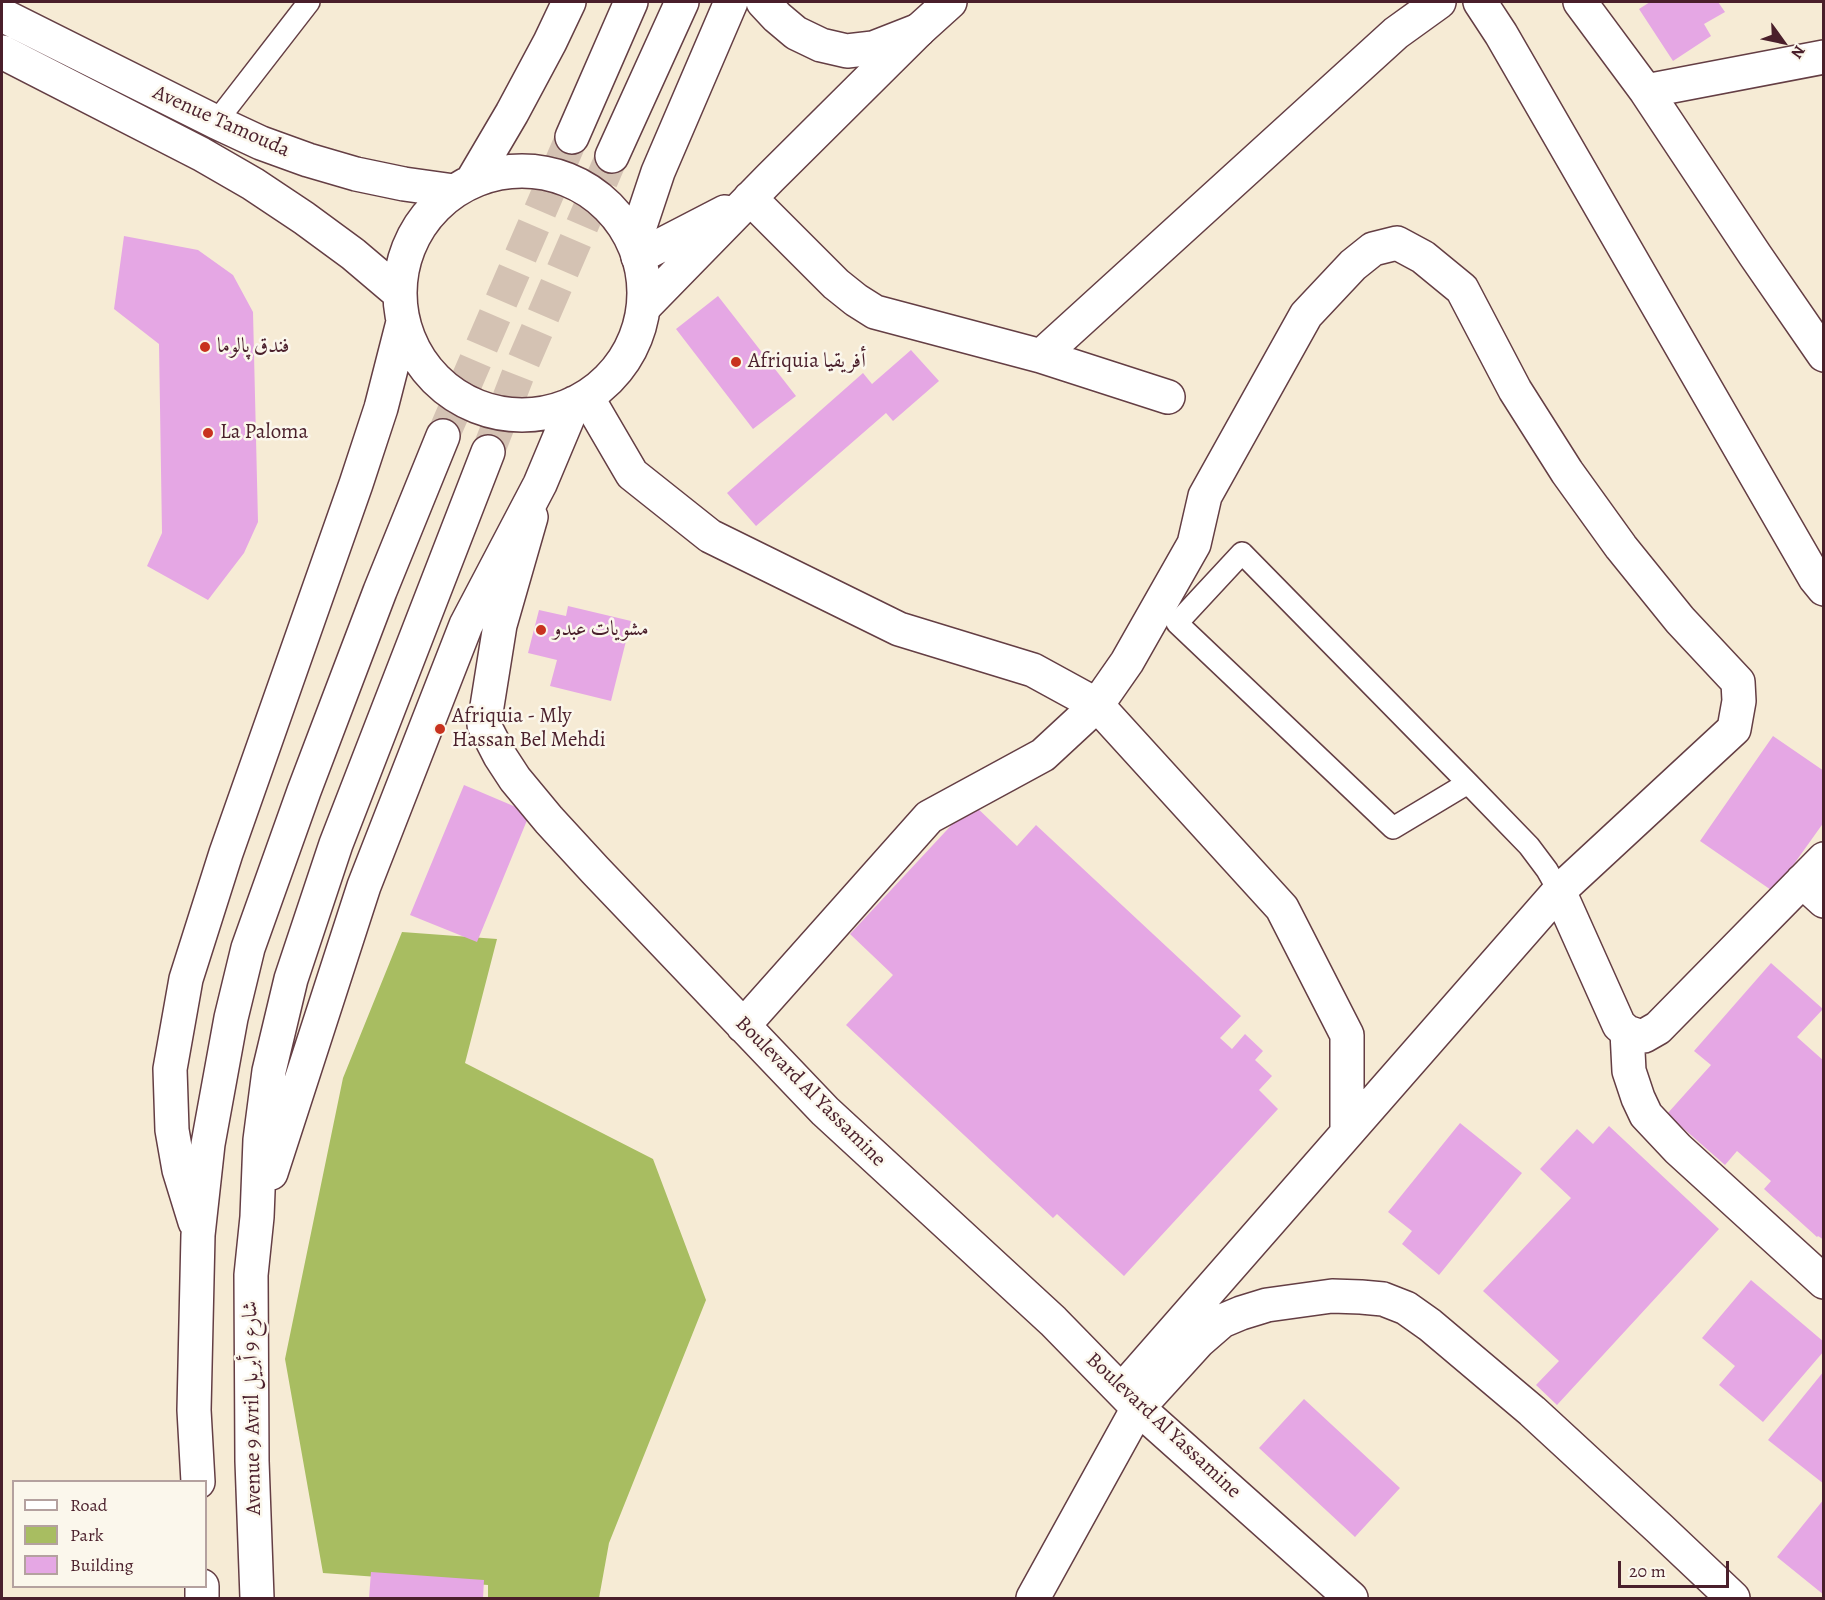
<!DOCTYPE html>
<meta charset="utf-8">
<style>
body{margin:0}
#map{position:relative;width:1825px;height:1600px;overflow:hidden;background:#f6ebd5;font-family:Alegreya,serif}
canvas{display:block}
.frame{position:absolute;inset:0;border:3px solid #4a1f2b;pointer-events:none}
.legend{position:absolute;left:12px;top:1480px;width:195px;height:108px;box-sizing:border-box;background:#fbf7ec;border:2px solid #b4a19f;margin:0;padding:8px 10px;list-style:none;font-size:18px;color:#4a1f2b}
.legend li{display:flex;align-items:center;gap:12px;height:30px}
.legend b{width:30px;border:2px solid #b4a19f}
.north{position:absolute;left:1753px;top:12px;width:60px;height:60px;-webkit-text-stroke:4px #fbf7ec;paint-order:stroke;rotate:123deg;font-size:16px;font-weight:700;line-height:24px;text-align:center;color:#4a1f2b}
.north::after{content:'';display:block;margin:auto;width:21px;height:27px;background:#4a1f2b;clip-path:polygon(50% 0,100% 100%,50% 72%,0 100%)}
.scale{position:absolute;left:1618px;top:1561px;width:111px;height:27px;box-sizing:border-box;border:3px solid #4a1f2b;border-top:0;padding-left:8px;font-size:18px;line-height:21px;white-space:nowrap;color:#4a1f2b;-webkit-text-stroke:4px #fbf7ec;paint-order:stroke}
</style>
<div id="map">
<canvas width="1825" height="1600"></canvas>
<div class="frame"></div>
<ul class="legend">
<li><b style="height:8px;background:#fff"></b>Road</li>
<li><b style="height:16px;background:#a8bd61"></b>Park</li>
<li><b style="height:16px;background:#e5a7e4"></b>Building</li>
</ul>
<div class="north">N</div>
<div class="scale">20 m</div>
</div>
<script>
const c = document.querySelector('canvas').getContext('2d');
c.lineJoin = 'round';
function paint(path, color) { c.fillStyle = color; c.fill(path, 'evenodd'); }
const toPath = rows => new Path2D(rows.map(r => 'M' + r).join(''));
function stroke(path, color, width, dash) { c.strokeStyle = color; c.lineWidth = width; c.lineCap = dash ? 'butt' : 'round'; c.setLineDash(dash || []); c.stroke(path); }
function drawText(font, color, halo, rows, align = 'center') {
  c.font = font + ' Alegreya,Amiri,serif'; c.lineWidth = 5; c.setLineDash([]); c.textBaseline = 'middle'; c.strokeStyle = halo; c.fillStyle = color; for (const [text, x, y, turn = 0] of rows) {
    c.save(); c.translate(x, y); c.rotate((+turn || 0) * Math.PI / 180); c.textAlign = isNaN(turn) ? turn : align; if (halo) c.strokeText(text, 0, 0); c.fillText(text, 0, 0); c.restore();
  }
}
paint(toPath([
 [402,932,497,939,465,1063,653,1159,706,1300,609,1543,599,1598,488,1598,488,1585,323,1573,285,1359,343,1078]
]), '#a8bd61');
paint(toPath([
 [1650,2,1718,2,1725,12,1704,24,1711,36,1673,61,1639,9],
 [124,236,198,250,233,275,253,312,258,522,244,553,208,600,147,566,162,533,159,344,114,309],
 [718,296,796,396,753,429,676,329],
 [911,350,939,381,893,421,886,413,756,526,727,493,863,373,872,384],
 [568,606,631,621,611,701,550,686,557,660,528,653,539,610,566,616],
 [1773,736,1824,771,1824,822,1774,892,1700,841],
 [464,785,530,813,477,942,410,915],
 [972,803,1017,846,1036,825,1241,1016,1220,1038,1232,1049,1245,1034,1263,1051,1255,1060,1272,1076,1259,1090,1278,1109,1124,1276,1057,1214,1053,1218,846,1025,893,975,850,934],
 [1771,963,1823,1009,1797,1037,1824,1061,1824,1240,1818,1236,1817,1237,1764,1189,1771,1181,1737,1151,1725,1165,1667,1114,1711,1065,1694,1051],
 [1460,1123,1522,1173,1439,1275,1402,1244,1412,1231,1388,1212],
 [1609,1126,1719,1229,1557,1405,1536,1385,1559,1361,1483,1291,1571,1198,1540,1169,1577,1129,1593,1144],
 [1751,1280,1824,1342,1824,1351,1763,1422,1719,1385,1735,1366,1702,1338],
 [1824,1371,1824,1484,1768,1440],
 [1304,1399,1400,1488,1355,1537,1259,1448],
 [1824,1499,1824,1595,1777,1557],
 [371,1572,484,1580,483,1598,369,1598]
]), '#e5a7e4');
stroke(toPath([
 [443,436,572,137],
 [488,452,519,372,612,156]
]), '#d4c2b3', 33, [33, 16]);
const lane = toPath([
 [216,122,309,2],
 [1468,783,1393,828,1177,623,1242,553,1468,783,1529,846,1547,870,1559,891]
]);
const street = toPath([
 [1480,2,1501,34,1815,578,1824,589],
 [1580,2,1646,91,1755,255,1824,355],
 [1646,91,1824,57],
 [750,198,836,284,856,300,875,312,1041,356,1168,397],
 [638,257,725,212],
 [644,307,770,178,919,30,950,2],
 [1041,356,1396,33,1439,2],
 [587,397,632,474,710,536,899,629,1033,670,1097,705,1282,908,1347,1035,1347,1133],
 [531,517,500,625,484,725,500,756,515,779,549,820,595,870,825,1111,1053,1321,1138,1408,1351,1598],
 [1802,881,1824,901],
 [1559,891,1619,1025,1627,1032,1636,1035,1644,1036,1658,1028,1824,859],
 [743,1026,929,817,1043,755,1097,705,1127,662,1194,544,1205,496,1306,315,1353,265,1373,249,1397,243,1423,257,1462,289,1515,390,1567,472,1621,547,1680,620,1738,682,1739,701,1734,729,1559,891,1122,1390],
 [1627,1032,1629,1071,1638,1098,1646,1115,1678,1149,1824,1282],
 [1033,1598,1138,1408,1199,1341,1222,1321,1241,1313,1267,1305,1332,1296,1361,1297,1383,1299,1406,1308,1430,1325,1532,1411,1660,1529,1733,1598]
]);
const highway = toPath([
 [763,2,777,17,796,33,821,45,847,51,873,48,919,30],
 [2,15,216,122,261,143,308,160,356,174,404,184,454,191],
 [2,52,201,154,253,184,304,218,353,254,399,293],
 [572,137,631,2],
 [612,156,682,2],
 '400 293a122 122 0 1 1 244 0a122 122 0 1 1-244 0Z',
 [472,181,512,113,550,42,569,2],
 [634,244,658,172,731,2],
 [271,1173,364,886,466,625,540,484,574,403],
 [195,1222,179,1170,172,1130,170,1069,186,979,226,853,356,484,381,408,403,322],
 [198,1482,194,1410,198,1235,208,1144,231,1018,248,948,304,791,380,591,443,436],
 [202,1586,202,1598],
 [257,1598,252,1461,251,1275,257,1217,260,1140,269,1071,291,979,336,844,488,452]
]);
stroke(lane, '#643e44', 24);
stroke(street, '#643e44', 36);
stroke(highway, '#643e44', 36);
stroke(lane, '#fff', 21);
stroke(street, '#fff', 33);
stroke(highway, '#fff', 33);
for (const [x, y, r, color] of [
 [205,347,6,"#c8321e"],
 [736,362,6,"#c8321e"],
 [208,433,6,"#c8321e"],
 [541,630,6,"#c8321e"],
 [440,729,6,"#c8321e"]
]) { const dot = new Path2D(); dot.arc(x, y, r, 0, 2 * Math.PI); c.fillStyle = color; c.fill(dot); stroke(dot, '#fbf7ec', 2); }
drawText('21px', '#4a1f2b', '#fbf7ec', [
 ["Avenue Tamouda",221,122,24],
 ["Boulevard Al Yassamine",810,1092,45],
 ["Avenue 9 Avril شارع 9 أبريل",253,1408,-91],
 ["Boulevard Al Yassamine",1163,1426,43]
]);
drawText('21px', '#4a1f2b', '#fbf7ec', [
 ["فندق پالوما",217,347],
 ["Afriquia أفريقيا",748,362],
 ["La Paloma",220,433],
 ["مشويات عبدو",553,630],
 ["Afriquia - Mly",452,717],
 ["Hassan Bel Mehdi",452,741]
], 'left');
</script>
